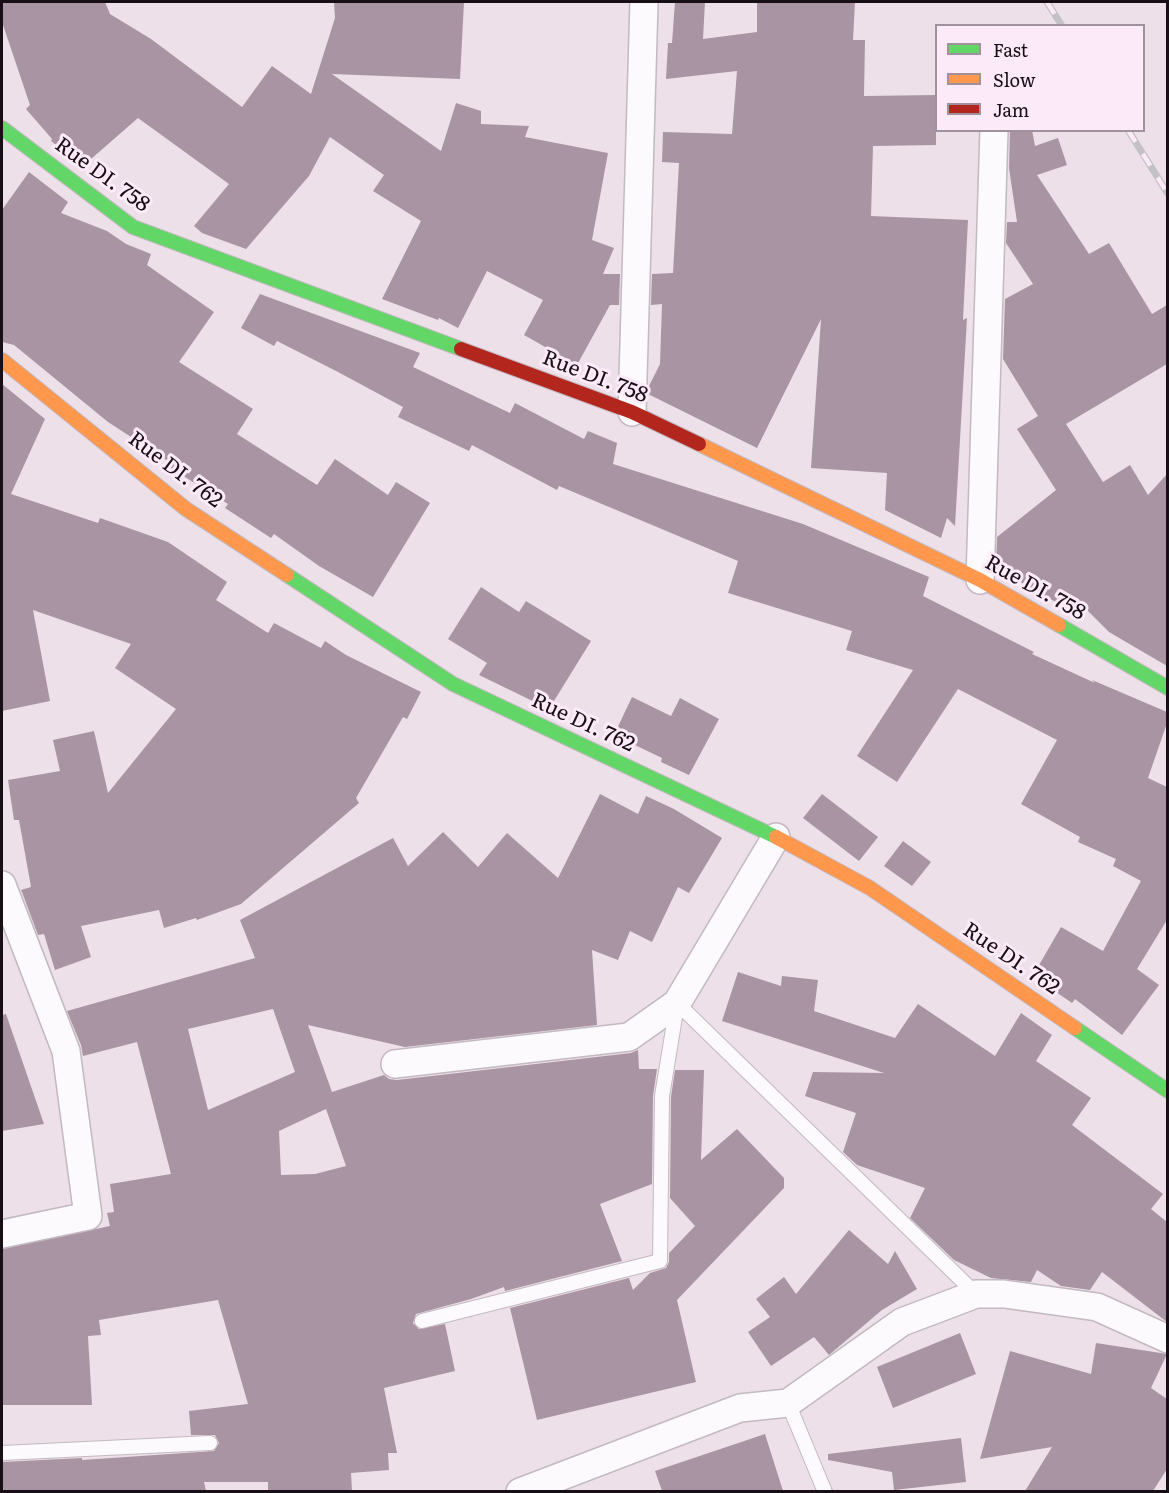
<!DOCTYPE html>
<style>
body{margin:0}
#map{position:relative;width:1169px;height:1493px;overflow:hidden;background:#ede0e9;font-family:Literata,serif}
canvas{display:block}
.frame{position:absolute;inset:0;border:3px solid #170f15;pointer-events:none}
.legend{position:absolute;left:935px;top:24px;width:210px;height:108px;box-sizing:border-box;background:#fceaf8;border:2px solid #a0929d;margin:0;padding:8px 10px;list-style:none;font-size:18px;color:#170f15}
.legend li{display:flex;align-items:center;gap:12px;height:30px}
.legend b{width:30px;border:2px solid #a0929d}
</style>
<div id="map">
<canvas width="1169" height="1493"></canvas>
<div class="frame"></div>
<ul class="legend">
<li><b style="height:8px;background:#63d668"></b>Fast</li>
<li><b style="height:8px;background:#ff974d"></b>Slow</li>
<li><b style="height:8px;background:#b3261e"></b>Jam</li>
</ul>
</div>
<script>
const c = document.querySelector('canvas').getContext('2d');
c.lineJoin = 'round';
function paint(path, color) { c.fillStyle = color; c.fill(path, 'evenodd'); }
const toPath = rows => new Path2D(rows.map(r => 'M' + r).join(''));
function stroke(path, color, width, dash) { c.strokeStyle = color; c.lineWidth = width; c.lineCap = dash ? 'butt' : 'round'; c.setLineDash(dash || []); c.stroke(path); }
function drawText(font, color, halo, rows, align = 'center') {
  c.font = font + ' Literata,serif'; c.lineWidth = 6; c.setLineDash([]); c.textBaseline = 'middle'; c.strokeStyle = halo; c.fillStyle = color; for (const [text, x, y, turn = 0] of rows) {
    c.save(); c.translate(x, y); c.rotate((+turn || 0) * Math.PI / 180); c.textAlign = isNaN(turn) ? turn : align; if (halo) c.strokeText(text, 0, 0); c.fillText(text, 0, 0); c.restore();
  }
}
paint(toPath([
 [2,2,105,2,110,14,151,39,242,107,272,66,311,94,335,18,334,2,464,2,460,79,332,74,441,151,456,103,481,111,481,124,529,126,525,137,608,153,592,240,614,248,603,274,620,274,619,305,610,305,577,365,524,335,543,300,487,271,458,328,439,318,438,320,382,299,421,221,373,191,384,175,330,137,309,176,246,249,202,233,194,226,229,184,138,118,83,166,51,141,52,139,26,109,30,105,2,22],
 [675,2,705,2,703,39,757,32,757,2,855,2,853,40,865,40,864,96,936,95,936,145,873,146,871,216,968,220,963,320,967,318,955,526,947,518,941,538,885,510,887,473,811,468,821,319,757,448,648,394,648,388,660,364,662,304,651,305,652,274,673,273,679,163,662,162,663,132,732,134,737,71,666,79,668,43,672,43],
 [1010,130,1032,130,1035,146,1058,138,1067,165,1037,175,1089,254,1109,243,1152,314,1167,305,1167,364,1066,424,1103,482,1130,465,1148,495,1167,474,1167,666,1109,632,1082,605,1075,613,996,568,997,537,1056,490,1017,429,1038,416,1003,359,1005,299,1033,284,1006,243,1007,222,1017,222,1009,168],
 [29,172,68,202,61,213,107,231,126,244,151,254,147,265,214,312,179,362,253,409,237,434,317,485,335,459,388,495,396,482,430,503,373,597,319,566,274,534,271,538,225,508,228,504,169,467,171,463,108,422,14,345,2,342,2,210],
 [260,294,420,353,413,367,510,413,515,403,584,439,588,431,617,443,613,464,803,524,929,577,923,596,1034,652,1032,654,1095,683,1092,680,1167,712,1167,723,1148,778,1167,787,1167,920,1137,969,1159,985,1122,1035,1075,999,1072,1003,1040,981,1043,977,1035,972,1061,927,1103,951,1141,881,1113,866,1116,859,1078,842,1080,837,1021,804,1057,740,958,689,897,782,857,756,913,670,846,650,852,631,728,593,738,561,559,486,557,490,472,445,469,451,398,417,403,407,338,372,277,341,274,346,241,328],
 [2,384,45,419,11,494,98,523,100,518,168,542,227,582,216,600,268,633,274,623,321,648,325,641,346,655,421,692,407,719,403,717,356,798,359,803,241,904,197,920,196,918,164,928,159,910,81,926,91,957,55,970,44,934,38,935,22,892,21,890,31,887,19,820,14,820,8,780,60,771,53,740,94,731,108,793,176,709,115,668,131,644,33,610,50,701,2,711],
 [481,587,519,612,526,601,591,641,549,709,479,675,487,663,448,639],
 [632,697,671,716,680,698,719,719,689,775,661,762,662,758,614,735],
 [600,794,638,814,646,796,674,809,722,838,689,893,678,887,652,942,630,931,618,960,592,950,597,1025,405,1047,308,1025,332,1092,384,1075,389,1079,397,1080,631,1053,638,1050,639,1069,657,1069,653,1096,652,1184,600,1204,622,1261,505,1291,504,1287,471,1299,416,1314,413,1323,419,1329,445,1324,455,1371,384,1388,397,1453,388,1453,389,1470,351,1473,352,1491,268,1491,268,1482,204,1482,206,1491,2,1491,2,1462,82,1458,82,1460,214,1451,219,1443,215,1435,191,1435,189,1411,248,1404,218,1300,99,1320,101,1335,88,1336,92,1405,2,1405,2,1249,110,1226,107,1213,114,1212,110,1184,171,1174,137,1042,83,1056,81,1045,67,1011,255,958,240,920,393,838,408,866,443,832,478,867,507,833,558,878],
 [273,1009,295,1072,208,1110,188,1029],
 [326,1109,346,1166,315,1174,281,1175,279,1131],
 [822,794,878,837,859,861,803,818],
 [903,841,931,862,912,886,884,866],
 [738,972,781,986,782,976,818,980,814,1011,895,1038,918,1004,995,1056,1021,1013,1052,1035,1036,1061,1091,1098,1072,1125,1163,1194,1151,1209,1167,1222,1167,1322,1102,1272,1090,1290,1061,1286,1037,1270,1031,1282,991,1278,954,1260,910,1218,925,1188,857,1165,843,1152,856,1113,805,1096,813,1072,884,1073,722,1021],
 [6,1014,44,1124,2,1131,2,1015],
 [675,1070,704,1070,701,1160,737,1129,784,1178,784,1188,677,1300,696,1382,537,1420,510,1308,629,1278,633,1290,650,1273,666,1268,669,1262,669,1253,695,1226,670,1198,671,1097],
 [849,1230,888,1264,895,1251,917,1289,882,1310,829,1355,814,1337,771,1366,748,1332,770,1317,756,1299,784,1277,796,1294],
 [960,1333,976,1374,893,1408,877,1367],
 [1096,1343,1167,1354,1151,1388,1167,1399,1167,1469,1153,1491,1025,1491,1052,1447,980,1459,1010,1351,1091,1374],
 [765,1434,783,1491,662,1491,655,1471],
 [961,1438,966,1482,894,1490,892,1472,828,1460,828,1454]
]), '#a994a4');
const lane = toPath([
 [677,1003,976,1294],
 [422,1321,660,1261,662,1096,677,1005],
 [788,1403,825,1492],
 [2,1453,210,1443]
]);
const street = toPath([
 [632,412,644,2],
 [980,580,994,130],
 [2,885,66,1051,88,1216,2,1234],
 [395,1064,629,1037,677,1003,776,837],
 [520,1492,740,1408,788,1403,902,1322,976,1294,1004,1294,1097,1307,1168,1339]
]);
const fast = toPath([
 [2,128,133,227,461,349],
 [287,575,453,684,776,837],
 [1059,625,1168,688],
 [1075,1028,1168,1091]
]);
const slow = toPath([
 [2,360,186,509,287,575],
 [699,444,980,580,1059,625],
 [776,837,870,888,1075,1028]
]);
const jam = toPath([
 [461,349,632,412,699,444]
]);
stroke(lane, '#c3b9c0', 16);
stroke(street, '#c3b9c0', 30);
stroke(fast, '#c3b9c0', 16);
stroke(slow, '#c3b9c0', 16);
stroke(jam, '#c3b9c0', 16);
stroke(lane, '#fcfafc', 14);
stroke(street, '#fcfafc', 27);
stroke(fast, '#63d668', 14);
stroke(slow, '#ff974d', 14);
stroke(jam, '#b3261e', 14);
const rail = toPath([
 [1047,2,1062,26],
 [1128,130,1168,194]
]);
stroke(rail, '#c3c1c3', 7);
stroke(rail, '#fceaf8', 4.5, [14]);
drawText('21px', '#170f15', '#fceaf8', [
 ["Rue DI. 758",102,175,36],
 ["Rue DI. 758",595,377,21],
 ["Rue DI. 762",175,470,37],
 ["Rue DI. 758",1035,588,29],
 ["Rue DI. 762",583,723,25],
 ["Rue DI. 762",1011,959,34]
]);
</script>
